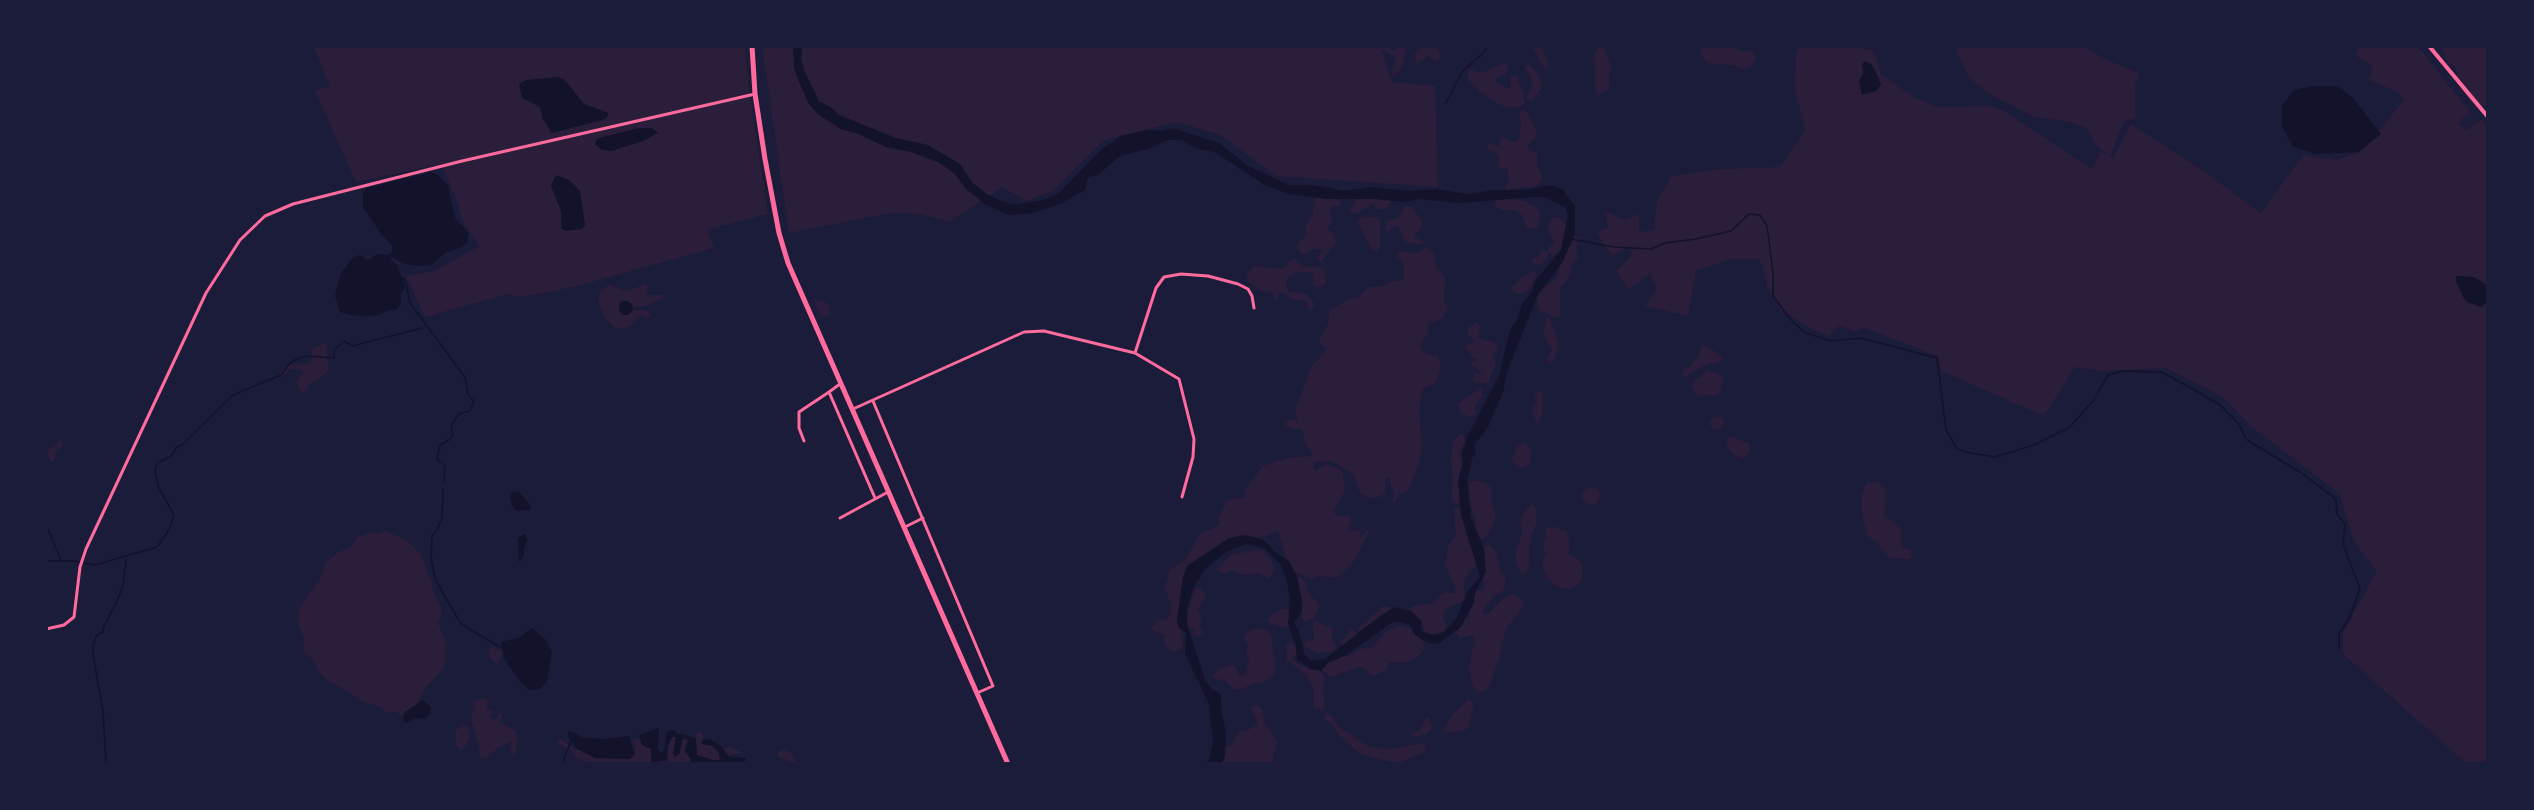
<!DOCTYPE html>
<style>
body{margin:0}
#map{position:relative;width:2534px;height:810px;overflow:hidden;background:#1b1b3a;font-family:Barlow,sans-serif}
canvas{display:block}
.frame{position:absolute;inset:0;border:48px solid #1b1b3a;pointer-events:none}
</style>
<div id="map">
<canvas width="2534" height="810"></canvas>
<div class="frame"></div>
</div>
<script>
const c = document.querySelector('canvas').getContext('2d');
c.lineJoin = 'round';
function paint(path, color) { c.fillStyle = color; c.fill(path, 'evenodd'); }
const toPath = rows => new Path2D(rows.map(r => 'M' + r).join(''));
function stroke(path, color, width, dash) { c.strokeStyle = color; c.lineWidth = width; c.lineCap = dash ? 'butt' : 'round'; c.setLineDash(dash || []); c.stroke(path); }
paint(toPath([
 [1387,46,1393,51,1399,47,1407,47,1401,70,1393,77,1392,71,1396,57,1381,49,1392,82,1435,86,1438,187,1276,176,1221,135,1177,122,1104,140,1052,191,1026,201,1002,187,950,222,918,214,891,213,789,233,762,47],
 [314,47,745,47,749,90,768,214,707,230,714,248,573,287,521,297,508,294,425,317,406,276,434,271,480,246,463,222,456,198,441,164,356,182,315,91,330,86],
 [1422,47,1437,47,1442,57,1436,61,1427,56,1417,65,1414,55],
 [1533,47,1540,47,1543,50,1549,67,1546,69,1541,64],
 [1598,47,1604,47,1611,66,1609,73,1610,88,1598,95,1595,89,1595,64,1593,57],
 [1799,47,1858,47,1874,51,1881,74,1910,95,1936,107,1990,106,2004,111,2092,169,2100,152,2108,155,2095,144,2088,129,2070,122,2034,117,1989,94,1969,77,1958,55,1957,47,2084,47,2107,60,2139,73,2135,85,2135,117,2123,123,2110,157,2113,158,2131,124,2205,172,2261,213,2303,155,2336,160,2361,152,2404,100,2396,91,2368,80,2373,66,2356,56,2359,47,2416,47,2422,51,2470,112,2458,123,2466,130,2482,119,2487,125,2487,763,2466,763,2343,654,2343,633,2377,571,2354,542,2339,493,2253,428,2222,396,2166,368,2102,371,2075,367,2044,416,1941,371,1938,356,1864,328,1855,331,1839,326,1829,336,1810,328,1779,308,1767,287,1763,266,1758,259,1731,259,1696,271,1688,316,1645,306,1657,290,1650,274,1629,289,1616,271,1632,255,1629,246,1612,256,1597,233,1608,227,1604,210,1624,220,1639,214,1639,232,1654,230,1657,200,1672,176,1721,169,1780,167,1805,130,1795,89,1796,52],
 [2441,47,2487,47,2486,106,2475,107,2468,99,2460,88,2456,68,2448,63],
 [1703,48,1736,47,1739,51,1754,51,1756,58,1750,67,1744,69,1730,65,1708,63,1701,55],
 [1504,63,1507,65,1508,72,1499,76,1495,81,1507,89,1510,88,1511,77,1514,75,1517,77,1525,101,1524,104,1518,108,1500,105,1479,91,1467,78,1468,70,1471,69,1477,72,1484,72],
 [1526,64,1532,67,1542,82,1541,89,1532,101,1526,98,1533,83,1525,67],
 [1522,109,1528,113,1537,132,1535,139,1527,146,1531,150,1537,153,1537,163,1543,179,1536,186,1506,190,1504,187,1509,182,1507,168,1500,168,1497,166,1499,159,1497,154,1488,149,1486,143,1499,146,1501,139,1504,138,1513,142,1517,141,1519,138,1521,121,1519,114],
 [1315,197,1336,198,1341,202,1340,205,1329,208,1332,221,1327,230,1333,233,1336,243,1321,262,1316,258,1321,253,1321,249,1314,249,1305,254,1301,253,1297,247,1297,243,1306,236,1306,225,1312,217],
 [1390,198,1390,205,1381,210,1375,208,1374,203,1358,213,1351,213,1350,209,1357,199],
 [1507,199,1525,201,1537,208,1540,218,1537,228,1530,229,1526,227,1523,216,1515,210,1501,210,1494,206,1496,200],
 [1405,206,1412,207,1422,221,1421,228,1414,235,1422,242,1420,244,1405,243,1400,229,1395,225,1389,232,1386,230,1386,221,1399,217],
 [1364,216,1374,217,1380,221,1380,246,1376,252,1371,249,1358,223,1358,219],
 [1560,217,1566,225,1561,249,1553,256,1548,252,1548,248,1554,242,1549,234,1548,223,1553,218],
 [1576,235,1579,239,1576,249,1578,258,1571,267,1570,277,1560,288,1560,316,1554,318,1545,312,1538,311,1538,296,1547,285,1556,279,1562,259],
 [1426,247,1434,253,1436,267,1445,278,1444,300,1448,309,1442,318,1436,322,1428,323,1428,333,1420,344,1423,352,1437,356,1441,365,1436,382,1424,388,1421,394,1419,411,1422,446,1418,467,1407,492,1400,494,1395,503,1392,501,1394,494,1389,478,1385,479,1385,492,1380,497,1369,498,1360,493,1354,476,1349,471,1330,461,1316,462,1313,464,1315,471,1327,464,1342,471,1345,491,1333,512,1339,516,1349,516,1351,522,1347,531,1357,530,1360,532,1361,538,1367,530,1370,530,1351,566,1336,578,1321,576,1311,579,1294,572,1287,561,1279,533,1276,532,1262,537,1248,537,1211,559,1179,608,1183,648,1175,652,1168,649,1164,643,1165,636,1152,630,1152,626,1159,619,1166,621,1171,612,1171,605,1165,588,1169,571,1186,558,1200,534,1219,525,1218,518,1227,502,1233,499,1246,497,1245,490,1263,466,1288,458,1312,456,1311,450,1306,446,1302,429,1292,429,1283,424,1288,419,1298,421,1295,410,1312,366,1328,349,1322,346,1319,340,1329,322,1329,311,1347,300,1359,297,1369,287,1383,286,1389,282,1401,280,1404,278,1403,261,1397,257,1397,253,1404,251,1414,254],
 [1542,251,1546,251,1548,254,1546,260,1541,265,1534,264,1532,259,1538,257],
 [1294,258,1304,267,1319,267,1325,270,1326,284,1317,287,1314,286,1312,272,1295,272,1287,279,1286,286,1289,292,1307,294,1314,303,1314,309,1310,309,1304,301,1293,300,1283,293,1279,293,1276,299,1273,298,1274,292,1261,291,1247,281,1247,274,1254,266,1282,269],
 [1535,271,1537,274,1529,290,1520,295,1513,292,1512,286,1528,273],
 [609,285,627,291,643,285,647,286,646,293,648,295,662,295,663,298,647,306,640,307,633,307,621,300,619,303,619,310,623,315,633,311,644,310,650,313,650,317,647,319,644,316,638,317,629,327,615,329,603,315,598,301,600,291],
 [817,301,823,301,829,305,830,312,828,315,821,317,815,303],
 [1547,317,1550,318,1559,344,1554,361,1551,363,1548,363,1547,359,1552,350,1543,334],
 [1477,322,1480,328,1479,338,1493,342,1498,347,1493,356,1496,362,1488,384,1474,382,1473,375,1476,373,1484,375,1471,364,1472,361,1478,360,1471,356,1471,353,1465,348,1465,345,1472,343,1474,340,1468,335,1468,328],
 [324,343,327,345,326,355,329,369,320,379,310,384,304,392,301,392,296,383,303,373,301,370,291,369,283,376,280,373,288,365,307,364,312,359,311,349],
 [1705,345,1723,357,1724,360,1704,366,1685,377,1681,376,1682,370,1689,367,1698,356,1702,346],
 [1707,370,1723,376,1721,390,1716,395,1698,396,1692,388,1693,380,1700,378],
 [1479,389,1482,389,1483,395,1475,407,1475,415,1468,417,1460,411,1458,404],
 [1539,390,1543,394,1542,415,1538,422,1535,422,1532,408,1537,400,1534,395],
 '1710 423a7 7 0 1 1 14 0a7 7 0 1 1-14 0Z',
 [1460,434,1463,434,1465,441,1459,454,1462,464,1459,474,1460,501,1459,504,1456,504,1451,499,1453,485,1451,456,1455,439],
 [1729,437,1749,443,1750,450,1747,456,1741,459,1732,453,1726,444],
 [61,439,64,445,56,451,54,461,51,461,47,455,47,449,53,447],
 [1526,442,1531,451,1530,462,1525,467,1517,467,1511,459,1516,452,1516,445],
 [1476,480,1486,483,1491,487,1491,502,1495,512,1494,523,1488,536,1482,539,1477,535,1476,522,1472,512,1469,487,1472,481],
 [1876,481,1885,487,1887,494,1884,515,1901,528,1901,546,1912,552,1911,559,1890,558,1876,542,1867,536,1862,513,1862,494,1866,484],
 '1582 496a9 9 0 1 1 18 0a9 9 0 1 1-18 0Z',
 [1530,505,1534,505,1537,510,1536,524,1530,540,1529,564,1525,574,1522,576,1516,563,1516,550,1522,534,1520,520],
 [1457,507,1460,508,1468,540,1475,559,1475,566,1466,577,1464,586,1465,600,1445,610,1443,617,1446,627,1444,631,1431,635,1425,632,1421,619,1417,619,1410,609,1413,606,1431,604,1443,593,1453,593,1456,590,1445,565,1449,544,1456,536,1454,510],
 [1549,527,1556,527,1566,531,1570,545,1569,555,1578,559,1583,565,1582,580,1571,589,1557,587,1547,577,1543,567,1542,560,1546,554,1543,545,1546,539,1546,529],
 [385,531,405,539,421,554,428,575,432,580,433,592,440,604,442,611,438,623,446,642,445,666,424,690,418,703,401,715,394,711,385,713,382,707,362,702,348,691,328,681,320,673,314,660,303,652,304,639,298,623,299,608,320,580,325,564,338,552,350,548,358,537,368,533,378,534],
 [1489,544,1496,551,1500,571,1505,576,1506,583,1503,591,1494,596,1483,610,1483,614,1487,615,1503,599,1513,594,1522,600,1524,606,1505,630,1501,651,1490,685,1485,691,1478,692,1473,687,1469,668,1475,637,1472,635,1461,638,1456,632,1466,617,1469,618,1469,612,1475,603,1473,597,1475,590,1481,591,1484,589,1482,548],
 [1256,550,1263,552,1272,562,1274,570,1270,579,1257,573,1243,575,1233,571,1223,574,1217,569,1231,555],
 [1294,575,1305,580,1306,590,1320,606,1314,618,1307,621,1303,621,1302,617,1302,605],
 [1200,587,1206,596,1198,610,1201,616,1200,627,1204,633,1198,636,1195,634,1194,628,1191,629,1189,627,1187,619,1192,598,1196,589],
 [1383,606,1390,607,1390,610,1360,633,1358,630,1359,627],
 [1285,608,1291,610,1295,616,1291,625,1284,627,1269,623,1268,620,1272,614],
 [1313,621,1333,628,1332,638,1337,648,1335,651,1318,653,1303,646,1307,640,1314,641],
 [1400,625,1410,629,1423,642,1424,649,1418,657,1405,663,1390,662,1385,670,1375,676,1360,667,1330,677,1322,670,1322,662,1336,657,1348,656,1360,649,1372,647,1387,631],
 [1260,628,1270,632,1273,640,1272,647,1276,664,1274,675,1266,681,1255,683,1242,689,1235,690,1224,680,1214,679,1213,676,1219,669,1232,665,1235,666,1240,676,1246,674,1249,660,1246,653,1248,647,1244,636,1249,631],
 [1350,628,1358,634,1358,638,1342,645,1340,642,1346,638],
 [1291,642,1298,650,1293,659,1295,662,1311,670,1318,670,1325,677,1322,691,1325,703,1323,709,1315,708,1313,705,1314,692,1307,676,1287,660,1286,646],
 [493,646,495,649,504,651,498,664,490,658,489,650,490,647],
 [480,698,487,698,487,708,489,710,494,710,490,716,492,719,495,720,499,714,502,714,500,723,515,730,518,737,515,757,510,752,512,742,500,746,487,758,480,758,479,744,471,720,475,702],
 [1469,700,1474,703,1469,727,1463,731,1445,732,1443,730,1452,715],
 [1256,705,1262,708,1264,721,1277,742,1273,757,1274,763,1221,764,1226,747,1232,744,1238,732,1248,730,1257,724,1257,720,1250,708],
 [1325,713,1331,715,1338,726,1366,745,1387,750,1422,743,1425,745,1427,751,1396,764,1361,754,1339,736,1333,726,1325,720],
 [1429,717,1432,727,1428,733,1419,737,1412,736,1412,732,1419,731,1425,718],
 [463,724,469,727,470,735,467,745,461,750,456,745,455,731],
 [701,732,704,738,702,740,707,744,722,749,729,747,739,750,741,753,727,756,719,761,701,758,695,753,694,739,697,733],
 [673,736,676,737,677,744,673,753,675,756,681,741,687,737,688,740,684,750,691,758,690,763,656,764,660,757,665,762,668,760,666,749],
 [560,738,574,749,633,753,636,747,634,740,637,738,651,748,651,763,591,763,575,758,572,751,559,744,557,741],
 [783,749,793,754,796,763,789,763,778,756,777,753]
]), '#2a1e3b');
paint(toPath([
 [793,47,802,47,801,59,804,70,819,101,832,108,839,115,896,138,928,145,960,164,972,182,988,195,1012,205,1044,200,1058,194,1102,149,1121,136,1147,130,1162,131,1172,128,1219,143,1248,166,1289,185,1313,185,1346,191,1369,187,1409,191,1436,189,1466,194,1496,190,1525,190,1550,185,1563,190,1575,207,1575,234,1562,263,1538,294,1507,372,1503,392,1488,427,1474,445,1476,454,1472,458,1467,482,1471,518,1484,549,1486,572,1476,590,1473,604,1461,627,1439,643,1432,644,1416,636,1409,624,1394,621,1346,655,1328,663,1321,671,1312,669,1297,660,1296,646,1288,624,1290,599,1287,581,1281,565,1265,549,1255,546,1246,544,1226,552,1205,569,1194,587,1187,608,1187,624,1205,680,1212,689,1221,694,1221,709,1226,733,1225,757,1222,763,1206,763,1210,757,1213,741,1209,704,1185,654,1186,633,1178,627,1177,620,1183,577,1187,566,1229,538,1245,535,1264,540,1276,553,1289,561,1297,577,1302,600,1302,611,1294,622,1299,632,1304,654,1311,661,1325,659,1380,616,1395,607,1412,612,1421,621,1421,631,1434,635,1443,633,1456,619,1467,593,1480,576,1461,514,1458,481,1463,463,1462,454,1467,437,1499,376,1509,333,1517,319,1522,304,1532,292,1536,280,1561,250,1568,215,1566,208,1544,197,1533,197,1460,203,1421,199,1404,202,1374,199,1328,199,1289,194,1265,185,1215,152,1197,149,1182,140,1167,140,1151,148,1120,156,1098,175,1088,177,1085,190,1060,204,1033,213,1008,215,985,204,967,190,954,173,938,162,911,152,886,147,858,134,841,129,819,115,809,104,799,82,794,68],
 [1865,61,1871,64,1877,74,1881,85,1876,91,1862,95,1859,82,1863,73,1862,64],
 [557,77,565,80,584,104,606,112,609,114,606,119,552,133,543,119,540,107,522,98,519,84,526,80],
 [2314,86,2337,86,2352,97,2381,134,2358,152,2315,154,2293,146,2282,127,2282,106,2294,90],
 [639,128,652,128,658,133,643,141,611,151,602,150,595,144,597,139,603,137],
 [431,172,437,174,448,185,455,218,469,234,467,242,462,247,445,253,432,265,418,266,404,264,392,257,390,259,398,266,405,288,401,294,401,304,396,310,389,310,375,316,351,315,340,312,335,296,341,273,353,258,359,255,368,260,377,254,388,255,393,251,391,244,379,231,363,207,363,193,367,188],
 [556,175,569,180,580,191,585,225,582,229,565,231,561,228,561,211,551,186],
 [2456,276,2474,277,2487,285,2487,303,2481,307,2467,302,2463,297,2456,281],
 '619 308a7 7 0 1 1 14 0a7 7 0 1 1-14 0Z',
 [514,491,521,493,531,507,530,510,516,511,512,505,510,494],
 [524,534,528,539,524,548,524,556,519,562,518,538],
 [532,628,545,639,552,652,547,681,540,689,530,690,522,684,509,666,503,655,501,642,518,638],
 [423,700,431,707,430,714,425,719,415,718,406,723,403,719,405,712],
 [659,728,658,749,661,754,665,748,666,734,667,731,675,730,677,733,696,738,697,755,713,760,720,760,719,753,712,746,702,744,702,740,709,739,721,746,729,757,746,758,744,763,690,763,691,760,685,751,688,740,685,738,682,740,680,753,675,757,673,754,676,737,672,737,668,746,667,760,651,763,651,749,642,745,639,735],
 [568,731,574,732,582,738,607,739,629,736,635,754,630,759,595,758,576,748,568,736]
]), '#12122b');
stroke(toPath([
 [1446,103,1462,72,1485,51,1487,46],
 [1571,239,1614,247,1651,249,1665,243,1696,239,1731,231,1749,214,1760,215,1767,226,1773,272,1773,296,1791,320,1804,332,1830,341,1861,338,1937,358,1946,430,1957,449,1965,452,1995,457,2034,445,2070,427,2093,401,2108,375,2123,371,2162,372,2219,404,2238,423,2247,440,2300,472,2336,499,2337,514,2345,524,2343,544,2360,589,2349,619,2339,633,2339,649],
 [400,277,404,279,407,288,410,303,465,377,468,395,474,401,470,411,460,413,455,419,451,426,453,435,449,440,440,445,437,459,445,465,444,481],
 [443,489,442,520,432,537,431,558,435,579,461,624,500,647],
 [46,525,62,562],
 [46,561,74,561,95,565,157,547,169,530,174,515,158,486,155,470,157,463,171,456,177,447,182,445,233,395,281,375,292,361,306,356,334,358,334,350,344,341,352,346,422,328],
 [106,764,103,711,93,655,93,645,96,636,103,632,104,626,117,601,123,586,126,559],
 [562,764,571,741]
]), '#12122b', 1.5);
stroke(toPath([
 [1135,353,1156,288,1164,277,1181,274,1208,276,1238,284,1248,289,1252,296,1254,308],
 [840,384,829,392,875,498],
 [873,401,993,686,977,693],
 [853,409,1024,332,1044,331,1135,353,1179,379,1194,439,1193,457,1182,497],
 [804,441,799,428,799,412,829,392],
 [840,518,888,492],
 [905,527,923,518],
 [46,629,64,625,74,617,80,567,86,549,206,293,240,240,265,216,293,204,462,161,755,94]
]), '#ff6b9d', 3);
stroke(toPath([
 [2429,46,2488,117]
]), '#ff6b9d', 4);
stroke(toPath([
 [752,46,755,94,765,159,779,233,788,263,1008,764]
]), '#ff6b9d', 5);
</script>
